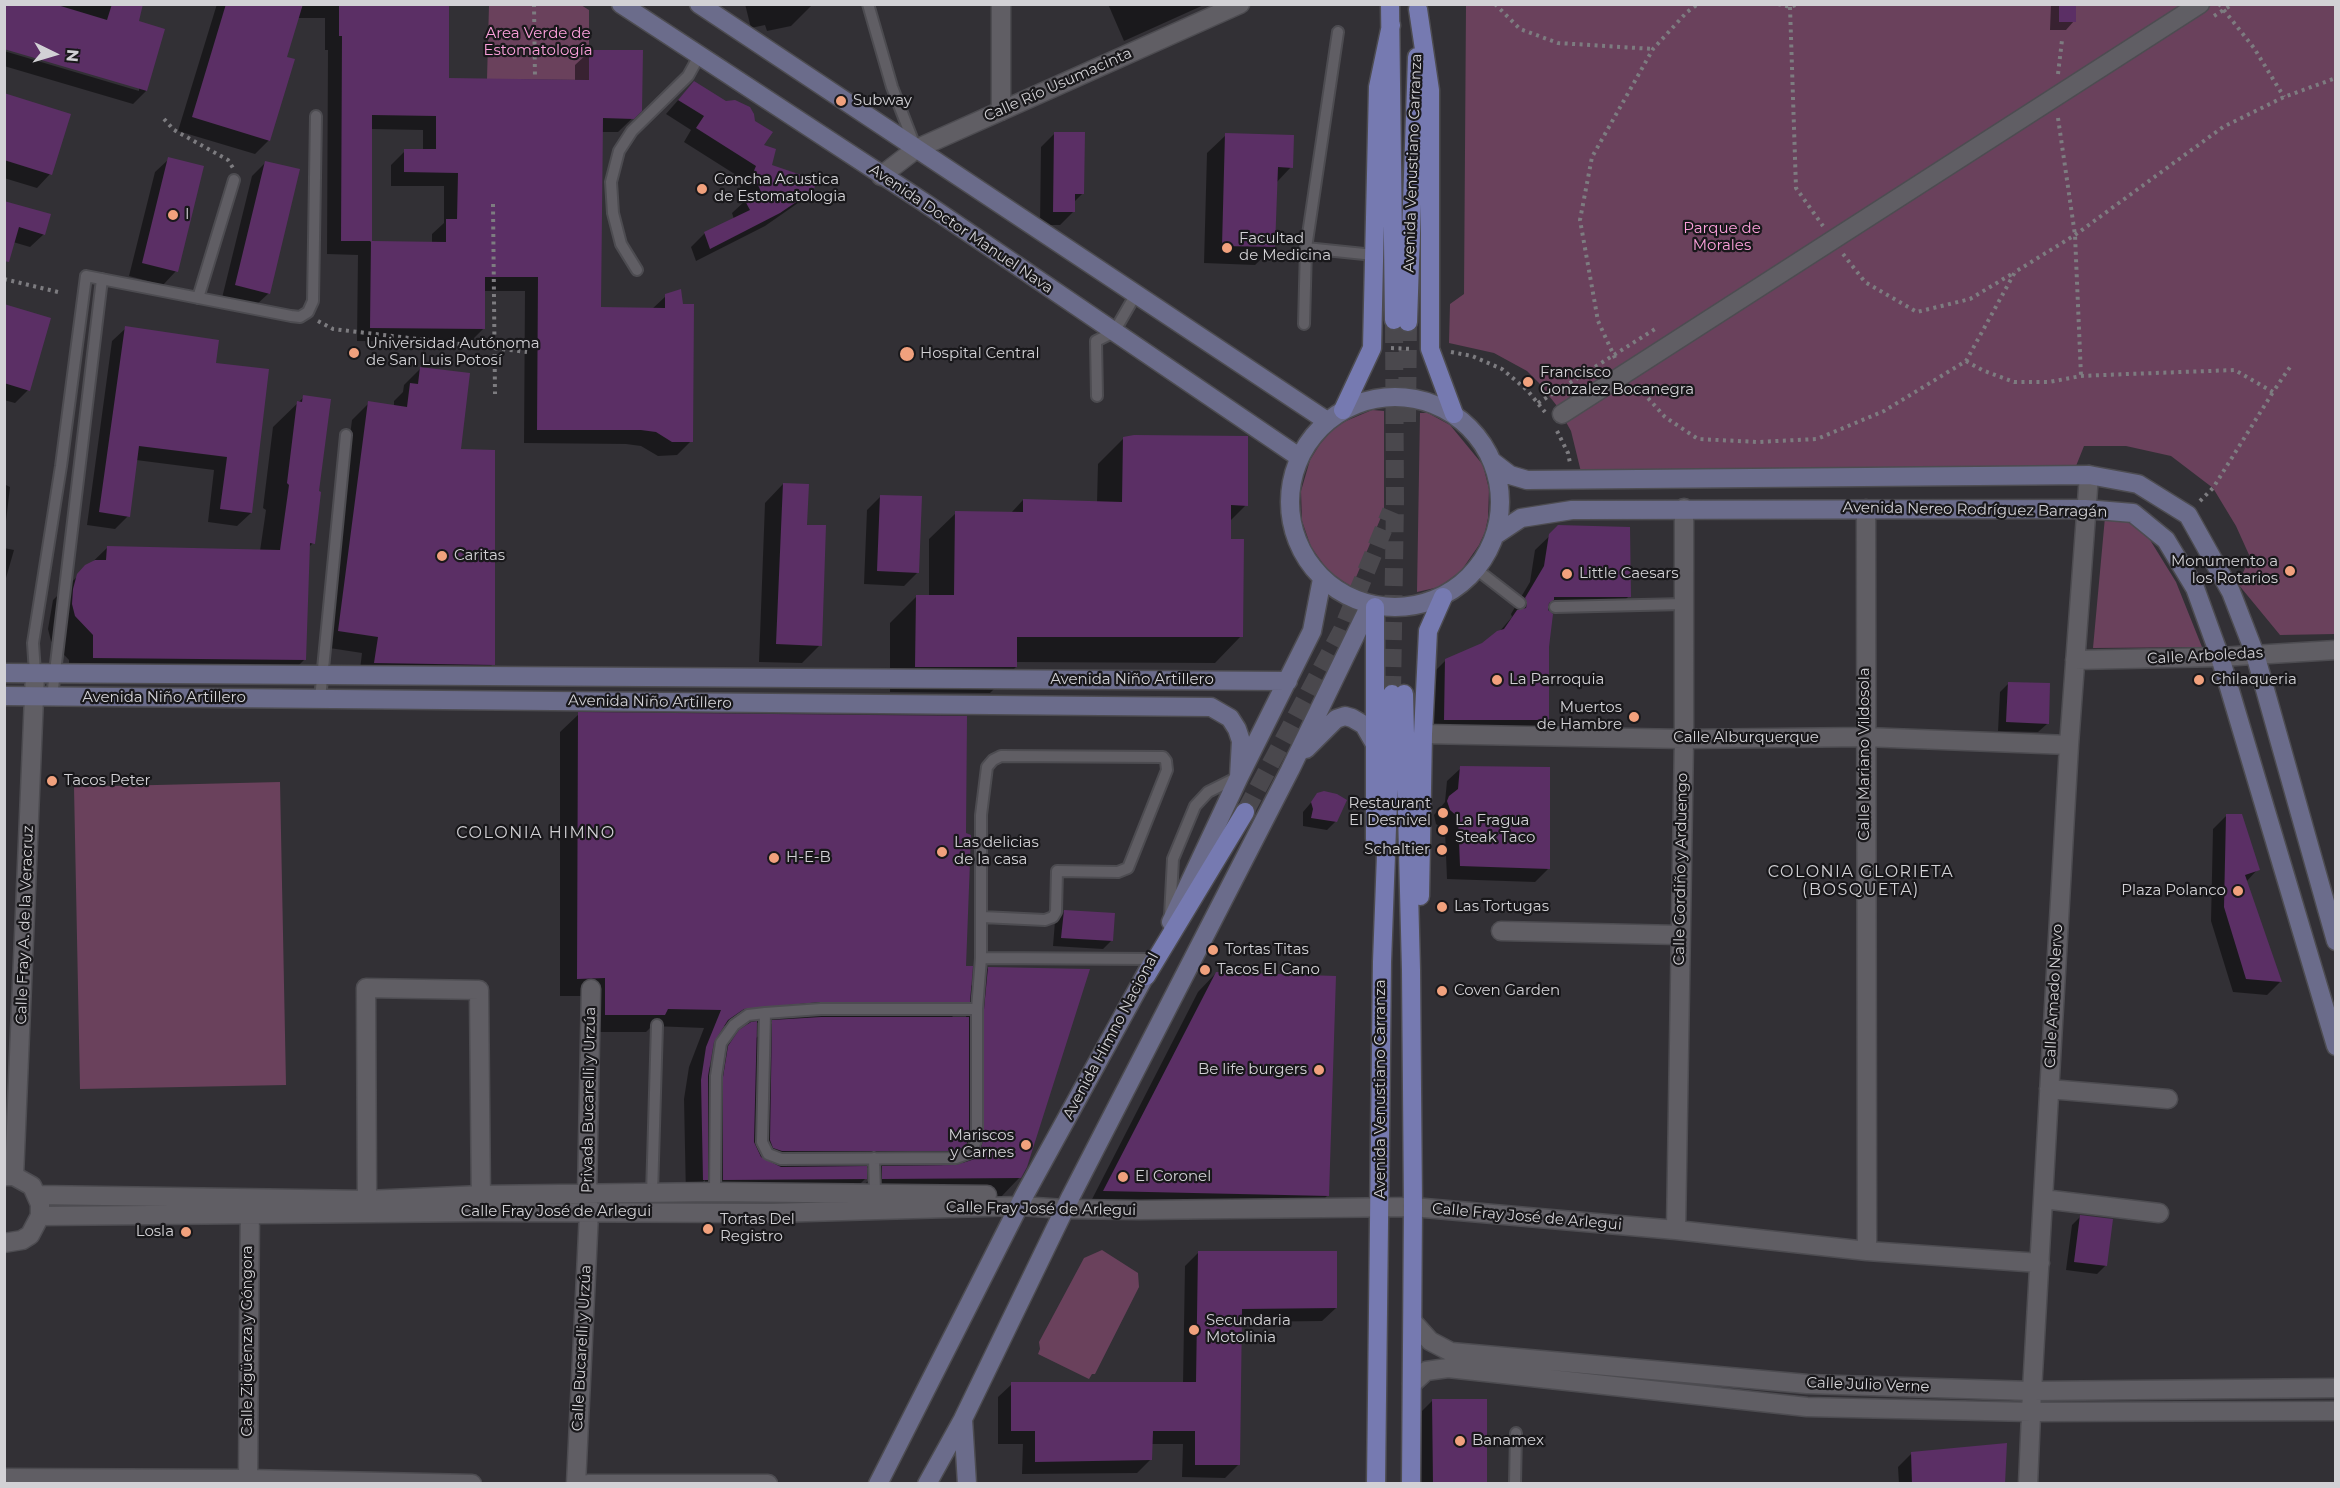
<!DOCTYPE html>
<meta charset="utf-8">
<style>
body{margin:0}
#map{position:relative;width:2340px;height:1488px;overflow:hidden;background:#323035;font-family:Montserrat,sans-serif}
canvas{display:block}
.frame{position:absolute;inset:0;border:6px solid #d2d1d5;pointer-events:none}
.north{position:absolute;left:24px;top:24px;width:60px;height:60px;-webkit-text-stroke:4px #19181b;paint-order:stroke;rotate:95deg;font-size:16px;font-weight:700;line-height:24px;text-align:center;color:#d2d1d5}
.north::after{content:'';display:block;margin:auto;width:21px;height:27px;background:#d2d1d5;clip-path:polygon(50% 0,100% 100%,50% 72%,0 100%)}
</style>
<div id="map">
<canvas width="2340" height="1488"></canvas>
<div class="frame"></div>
<div class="north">N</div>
</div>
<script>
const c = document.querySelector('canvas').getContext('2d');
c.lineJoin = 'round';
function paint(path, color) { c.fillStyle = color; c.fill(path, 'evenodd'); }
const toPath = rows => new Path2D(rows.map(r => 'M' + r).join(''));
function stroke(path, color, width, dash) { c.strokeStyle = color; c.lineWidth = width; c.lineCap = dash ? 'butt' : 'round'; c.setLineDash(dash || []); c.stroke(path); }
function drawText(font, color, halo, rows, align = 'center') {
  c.font = font + ' Montserrat,sans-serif'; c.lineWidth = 4.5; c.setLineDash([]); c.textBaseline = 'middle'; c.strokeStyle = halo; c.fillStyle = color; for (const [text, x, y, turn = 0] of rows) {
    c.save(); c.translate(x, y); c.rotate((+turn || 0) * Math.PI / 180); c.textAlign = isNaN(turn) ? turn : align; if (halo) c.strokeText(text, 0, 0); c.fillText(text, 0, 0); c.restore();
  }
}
paint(toPath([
 [489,5,581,5,589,10,589,80,487,79],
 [1466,5,2335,5,2335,634,2280,635,2238,584,2250,557,2236,526,2213,488,2171,456,2126,446,2084,446,2076,466,1581,472,1571,431,1557,406,1539,383,1527,371,1494,353,1449,343,1450,304,1464,294],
 [1372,410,1384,411,1384,510,1352,587,1329,572,1311,547,1302,521,1301,491,1310,460,1320,444,1334,428,1346,421],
 [1420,413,1428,413,1450,425,1483,465,1489,489,1488,518,1485,532,1479,545,1461,571,1439,587,1417,592],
 [2105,517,2128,518,2147,535,2176,582,2202,647,2093,648],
 [280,782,286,1085,80,1089,74,787],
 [1102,1250,1138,1273,1139,1287,1095,1374,1092,1374,1089,1379,1038,1354,1040,1349,1039,1342,1084,1258]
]), '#6a415c');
paint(toPath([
 [4,4,142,4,137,22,146,91,133,104,4,66,4,51,139,91,139,88],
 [217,4,448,4,447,80,575,81,575,65,590,51,641,110,618,132,602,132,600,309,652,309,666,296,691,441,677,455,658,456,641,446,626,444,524,443,525,291,484,291,484,328,470,342,357,341,358,255,327,254,328,50,325,50,325,18,297,18,285,58,269,140,255,154,178,131],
 [371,129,423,130,423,151,405,151,391,165,391,186,444,186,444,223,432,234,432,243,370,242],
 [745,4,813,4,791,26,767,31,765,25,751,28],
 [1108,4,1206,4,1124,41],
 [2051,4,2074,4,2074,21,2066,30,2050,30],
 [694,82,754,122,770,166,812,189,798,203,765,226,696,261,691,247,705,233,734,219,732,213,746,200,740,188,744,180,684,142,691,130,666,114],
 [4,95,50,174,37,188,4,178],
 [1055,133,1083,193,1073,203,1073,212,1060,225,1040,225,1041,147],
 [1226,135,1291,167,1276,183,1274,247,1255,265,1204,263,1207,153],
 [169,159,176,271,163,285,129,276,155,172],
 [266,162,269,293,255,306,222,298,252,176],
 [4,202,44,234,30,247,13,242,8,258,4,261],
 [4,305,28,390,15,403,4,400],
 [126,328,215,364,251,513,237,526,208,522,214,470,136,460,128,516,115,529,87,525,112,341],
 [420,369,460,450,493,664,477,681,359,678,362,653,323,647,352,420,369,403,394,406,394,401,403,392,404,385],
 [304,397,317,493,313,543,309,547,305,659,280,684,69,682,69,660,51,641,48,629,53,600,108,547,260,551,266,510,263,508,273,427],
 [1124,438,1246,505,1230,521,1230,541,1241,636,1215,663,1016,662,1016,667,990,693,890,692,890,623,916,597,929,597,929,539,956,513,1011,513,1023,500,1097,503,1098,464],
 [4,484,10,487,4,538],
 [783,484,806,526,820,645,802,663,759,662,765,503],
 [881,496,917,573,904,586,864,584,867,510],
 [1559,527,1629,596,1614,611,1547,611,1547,720,1532,735,1430,734,1431,675,1446,660,1483,645,1499,632,1512,617,1511,614,1530,582,1535,550],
 [4,548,14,550,4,585],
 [2009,683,2047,724,2038,732,1998,731,2000,692],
 [579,714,964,968,970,987,988,968,1020,1177,1000,1198,863,1198,862,1187,881,1168,865,1168,866,1178,848,1196,705,1197,705,1180,686,1197,684,1099,689,1067,704,1028,652,1026,646,1032,588,1032,588,996,560,996,560,732],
 [967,1002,966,1018,951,1018],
 [773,1022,755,1039,756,1023],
 [751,1024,722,1050,708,1069,712,1041,720,1029,724,1026],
 [965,1145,963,1165,939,1167,946,1164],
 [1461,768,1548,869,1535,882,1447,879,1445,831,1436,824,1434,815,1445,802,1447,781],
 [1315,798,1336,821,1327,830,1303,826,1303,812],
 [2227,815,2258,869,2246,882,2280,982,2267,995,2233,992,2211,921,2213,829],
 [1064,912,1112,940,1103,949,1053,946,1055,921],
 [1216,973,1328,1195,1310,1213,1087,1209,1198,992],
 [2081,1216,2106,1265,2097,1274,2066,1270,2072,1225],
 [1198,1253,1336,1308,1322,1321,1240,1322,1239,1464,1225,1478,1182,1477,1183,1444,1151,1444,1151,1459,1137,1473,1022,1474,1023,1444,998,1444,998,1397,1012,1384,1183,1383,1185,1266],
 [1433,1400,1485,1484,1416,1484,1415,1418],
 [1912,1453,2004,1483,1899,1484,1898,1467]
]), '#0007');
paint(toPath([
 [4,4,54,4,107,20,112,4,143,4,139,21,165,29,147,91,4,49],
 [226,4,303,4,287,57,295,59,270,141,192,117],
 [339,4,449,4,449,78,589,80,589,50,643,50,642,111,634,119,603,118,601,307,665,308,665,294,681,289,683,304,694,304,693,442,672,442,656,432,641,430,537,430,538,277,485,277,485,329,370,328,371,241,341,241,342,36,339,36],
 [372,115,436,116,436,149,404,149,404,172,458,173,457,219,446,219,446,242,372,241],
 [2059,4,2076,4,2076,22,2059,22],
 [694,81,726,101,735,100,750,107,754,114,755,121,773,132,764,145,776,149,772,165,816,180,814,190,780,213,710,249,704,232,750,210,744,199,761,192,753,173,756,166,696,128,704,116,678,100],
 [4,93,71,114,52,175,4,160],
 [1054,132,1085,132,1084,194,1075,194,1075,212,1053,212],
 [1225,133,1294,135,1293,168,1278,167,1275,247,1222,246],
 [168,157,204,166,178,272,142,263],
 [265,161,300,169,270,294,235,285],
 [4,201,51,214,45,235,19,227,9,262,4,261],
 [4,304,51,318,30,391,4,383],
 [125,326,219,340,216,363,269,369,252,513,220,509,227,457,139,446,130,517,99,512],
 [420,367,470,373,461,449,495,450,495,665,374,663,378,637,338,631,368,401,407,407,410,383,418,384],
 [303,395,331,399,319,491,321,492,315,544,310,543,306,660,93,658,93,635,75,616,72,604,73,589,77,574,85,565,95,560,106,560,107,546,280,550,289,485,287,483,297,401,302,402],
 [1134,435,1248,436,1248,506,1231,505,1231,539,1244,539,1243,637,1017,637,1017,667,915,667,916,595,954,595,955,511,1023,512,1023,499,1122,502,1123,437],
 [783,483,809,484,807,525,826,525,822,646,776,644],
 [880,495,922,496,919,573,877,571],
 [1558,525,1630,527,1631,597,1554,597,1554,600,1549,603,1548,610,1553,614,1549,647,1549,720,1444,720,1445,659,1482,643,1497,631,1504,629,1517,610,1526,608,1527,603,1525,598,1544,566,1549,534],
 [2008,682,2050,683,2049,724,2006,722],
 [578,712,967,716,966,833,971,835,966,966,973,966,970,1002,821,1002,744,1009,728,1020,714,1042,708,1076,708,1180,703,1180,701,1080,706,1047,721,1010,668,1009,665,1015,605,1015,605,978,577,979],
 [1460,766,1550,767,1550,869,1460,866,1458,817,1450,810,1447,801,1449,796,1458,789],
 [1324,791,1337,794,1347,800,1337,822,1311,818,1313,809,1311,802,1317,793],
 [2226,814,2242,814,2260,870,2245,875,2282,982,2246,979,2224,907],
 [1064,910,1115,913,1113,941,1061,938],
 [988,967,1090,969,1027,1167,1021,1178,882,1179,882,1166,956,1165,975,1159,979,1155,984,1137,984,1009],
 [1216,972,1336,976,1329,1196,1103,1191],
 [821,1017,969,1017,969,1136,966,1146,955,1151,782,1151,773,1148,770,1140,772,1020],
 [757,1021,754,1142,761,1157,781,1167,867,1166,867,1179,723,1180,723,1077,728,1046,739,1030,751,1022],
 [2080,1215,2113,1219,2107,1266,2074,1262],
 [1198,1251,1337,1251,1337,1308,1242,1309,1240,1465,1195,1465,1195,1431,1153,1431,1152,1460,1035,1462,1035,1431,1011,1431,1011,1382,1196,1382],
 [1432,1399,1487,1399,1487,1484,1433,1484],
 [2007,1443,2005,1484,1912,1484,1911,1452]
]), '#5b2f65');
stroke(toPath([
 [1407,422,1408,322],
 [1392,694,1395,501,1394,320],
 [1245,812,1342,630,1391,511]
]), '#4a484d', 18, [18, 9]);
const lane = toPath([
 [868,4,892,87,915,146],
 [1306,248,1338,32],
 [637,270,621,244,613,213,611,182,619,151,632,131,688,76,699,56],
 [198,298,234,180],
 [1304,324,1306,248,1374,255],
 [1097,396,1096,341,1114,332,1136,294],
 [1476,569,1520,603],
 [1555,607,1684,604],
 [35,673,33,643,61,466,86,276,291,316,300,317,308,312,313,301,316,116],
 [52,697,102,279],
 [320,699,346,435],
 [1170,916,1173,859,1195,806,1208,792,1238,777],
 [982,917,1045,920,1053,917,1056,912,1057,871,1118,872,1128,868,1167,770,1166,761,1163,757,1001,756,993,760,987,767,981,815,981,958,1154,959],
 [977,1009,981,958],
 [874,1158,875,1193],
 [715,1192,716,1076,721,1043,734,1025,748,1015,765,1013,821,1009,977,1009,977,1137,972,1152,956,1158,781,1159,768,1154,762,1142,765,1013],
 [652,1194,657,1025],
 [1515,1484,1516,1433]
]);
const street = toPath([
 [1001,4,1001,111],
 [881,176,916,149,1240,4],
 [1562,414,2200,4],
 [1866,509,1867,1251],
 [2075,660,2220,657,2336,650],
 [1423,734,1684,739,1865,737,2069,745],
 [1501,931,1679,935],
 [2049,1089,2168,1099],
 [4,1176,14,1176,32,1186,40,1204,40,1216,30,1235,22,1240,4,1243],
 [14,1176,35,673],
 [38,1195,367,1200,482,1195,715,1192,987,1195],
 [2043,1199,2159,1213],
 [367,1200,366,988,479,990,481,1206],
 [40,1216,481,1212,771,1213,1021,1206,1064,1209,1140,1210,1413,1207,1676,1230,1867,1251,2040,1263],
 [1676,1230,1684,739,1684,508],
 [1413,1322,1430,1341,1451,1352,1807,1384,2032,1391,2336,1388],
 [1412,1384,1426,1371,1448,1368,1807,1407,2031,1412,2336,1411],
 [4,1478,248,1479,472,1484],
 [248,1484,250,1203],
 [576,1484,589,1212,587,1195,591,989],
 [588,1484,768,1484],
 [2028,1484,2032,1391,2069,745,2089,475]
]);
const secondary = toPath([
 [621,4,922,201,1299,457],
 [699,4,1327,421],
 '1290 502a105 105 0 1 1 210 0a105 105 0 1 1-210 0Z',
 [1493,462,1510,475,1527,480,2089,475,2138,484,2188,515,2231,592,2255,654,2336,941],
 [1497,534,1521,518,1572,510,2085,509,2133,513,2166,540,2195,588,2220,657,2336,1046],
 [4,673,1288,681],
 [4,696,1211,707,1230,718,1237,729,1241,741,1239,777],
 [1306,749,1336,719,1345,716,1352,718,1364,725,1376,746],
 [1171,922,1239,777,1312,631,1322,579],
 [963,1419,967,1484],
 [878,1484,1024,1196,1152,963],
 [927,1484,963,1419,1071,1196,1290,770,1370,605]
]);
const primary = toPath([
 [1390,4,1394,320],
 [1418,9,1430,90,1430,349,1454,414],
 [1408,322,1417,57],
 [1343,410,1372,348,1378,87,1391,25],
 [1404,694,1411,970,1413,1207,1411,1484],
 [1375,839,1375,607],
 [1420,896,1423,734,1428,631,1443,597],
 [1146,976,1245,812],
 [1376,1484,1382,962,1392,694]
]);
stroke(lane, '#4d4c51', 14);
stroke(street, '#4d4c51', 21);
stroke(secondary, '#4d4c51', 21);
stroke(primary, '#4d4c51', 21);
stroke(toPath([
 [534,4,535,79],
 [1495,4,1520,29,1558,43,1653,49],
 [1778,4,1790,7,1799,4],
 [2219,4,2254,48,2284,97],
 [1790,7,1796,188,1823,226],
 [2214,16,2233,4],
 [2058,74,2062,40],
 [2058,118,2075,235,2081,376],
 [164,119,174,130,228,160,233,168],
 [493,204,495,394],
 [1843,254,1865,282,1917,312,1970,299,2015,272],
 [4,279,62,293],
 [318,321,333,329,527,352],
 [1391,348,1413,349],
 [1451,352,1472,356,1502,369,1527,390,1545,412],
 [1615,358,1598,321,1580,220,1592,157,1653,49,1687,12,1698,4],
 [1966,361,1982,370,2014,382,2049,382,2081,376,2128,374,2235,370,2273,392,2290,367],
 [1638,387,1665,417,1698,439,1758,442,1817,439,1884,411,1966,361,2015,272,2075,235,2223,127,2284,97,2336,78],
 [1538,403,1655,329],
 [1557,431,1568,453,1570,463],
 [2200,501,2213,488,2273,392]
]), '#7d7c80', 4, [3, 4.5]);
stroke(lane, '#605e64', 10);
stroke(street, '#605e64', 18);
stroke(secondary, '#6b6c8b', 18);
stroke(primary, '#767ab1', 18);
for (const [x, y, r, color] of [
 [841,101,6,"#f1a17d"],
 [702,189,6,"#f1a17d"],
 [173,215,6,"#f1a17d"],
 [1227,248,6,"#f1a17d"],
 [354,353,6,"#f1a17d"],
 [907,354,8,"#f1a17d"],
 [1528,382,6,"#f1a17d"],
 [442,556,6,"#f1a17d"],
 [2290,571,6,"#f1a17d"],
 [1567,574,6,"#f1a17d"],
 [1497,680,6,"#f1a17d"],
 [2199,680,6,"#f1a17d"],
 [1634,717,6,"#f1a17d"],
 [52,781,6,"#f1a17d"],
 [1443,813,6,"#f1a17d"],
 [1443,830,6,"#f1a17d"],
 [1442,850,6,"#f1a17d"],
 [942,852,6,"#f1a17d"],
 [774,858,6,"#f1a17d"],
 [2238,891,6,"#f1a17d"],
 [1442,907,6,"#f1a17d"],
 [1213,950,6,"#f1a17d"],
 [1205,970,6,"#f1a17d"],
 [1442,991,6,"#f1a17d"],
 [1319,1070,6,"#f1a17d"],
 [1026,1145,6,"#f1a17d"],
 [1123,1177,6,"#f1a17d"],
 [708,1229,6,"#f1a17d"],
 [186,1232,6,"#f1a17d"],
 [1194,1330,6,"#f1a17d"],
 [1460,1441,6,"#f1a17d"]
]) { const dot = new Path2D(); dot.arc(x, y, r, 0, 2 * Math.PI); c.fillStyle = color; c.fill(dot); stroke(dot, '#19181b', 2); }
drawText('15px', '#fca0db', '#19181b', [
 ["Area Verde de",538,34],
 ["Estomatología",538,51],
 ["Parque de",1722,229],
 ["Morales",1722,246]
]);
drawText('15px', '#d2d1d5', '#19181b', [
 ["Calle Río Usumacinta",1058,85,-24],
 ["Avenida Venustiano Carranza",1413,163,-88],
 ["Avenida Doctor Manuel Nava",961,229,34],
 ["Avenida Nereo Rodríguez Barragán",1975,510,1],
 ["Calle Arboledas",2205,656,-3],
 ["Avenida Niño Artillero",1132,680],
 ["Avenida Niño Artillero",164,698],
 ["Avenida Niño Artillero",650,702,1],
 ["Calle Alburquerque",1746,738],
 ["Calle Mariano Vildosola",1865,754,-90],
 ["Calle Gordiño y Arduengo",1681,869,-89],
 ["Calle Fray A. de la Veracruz",25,925,-88],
 ["Calle Amado Nervo",2054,996,-87],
 ["Avenida Himno Nacional",1111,1036,-62],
 ["Avenida Venustiano Carranza",1381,1089,-90],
 ["Privada Bucarelli y Urzúa",589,1100,-89],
 ["Calle Fray José de Arlegui",1041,1209,1],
 ["Calle Fray José de Arlegui",556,1212],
 ["Calle Fray José de Arlegui",1527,1217,5],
 ["Calle Zigüenza y Góngora",248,1341,-90],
 ["Calle Bucarelli y Urzúa",582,1348,-87],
 ["Calle Julio Verne",1868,1385,2]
]);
drawText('15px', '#d2d1d5', '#19181b', [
 ["Subway",853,101],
 ["Concha Acustica",714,180],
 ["de Estomatologia",714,197],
 ["I",185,215],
 ["Facultad",1239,239],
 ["de Medicina",1239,256],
 ["Universidad Autónoma",366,344],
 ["de San Luis Potosí",366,361],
 ["Hospital Central",920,354],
 ["Francisco",1540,373],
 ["Gonzalez Bocanegra",1540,390],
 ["Caritas",454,556],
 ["Monumento a",2278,562,"right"],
 ["los Rotarios",2278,579,"right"],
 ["Little Caesars",1579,574],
 ["La Parroquia",1509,680],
 ["Chilaqueria",2211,680],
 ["Muertos",1622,708,"right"],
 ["de Hambre",1622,725,"right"],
 ["Tacos Peter",64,781],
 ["Restaurant",1431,804,"right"],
 ["El Desnivel",1431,821,"right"],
 ["La Fragua",1455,821],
 ["Steak Taco",1455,838],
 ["Las delicias",954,843],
 ["de la casa",954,860],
 ["Schaltier",1430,850,"right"],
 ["H-E-B",786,858],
 ["Plaza Polanco",2226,891,"right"],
 ["Las Tortugas",1454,907],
 ["Tortas Titas",1225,950],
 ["Tacos El Cano",1217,970],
 ["Coven Garden",1454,991],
 ["Be life burgers",1307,1070,"right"],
 ["Mariscos",1014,1136,"right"],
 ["y Carnes",1014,1153,"right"],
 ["El Coronel",1135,1177],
 ["Tortas Del",720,1220],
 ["Registro",720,1237],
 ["Losla",174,1232,"right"],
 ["Secundaria",1206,1321],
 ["Motolinia",1206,1338],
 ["Banamex",1472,1441]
], 'left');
c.letterSpacing = '1.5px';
drawText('16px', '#d2d1d5', '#19181b', [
 ["COLONIA HIMNO",536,833],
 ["COLONIA GLORIETA",1861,872],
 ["(BOSQUETA)",1861,890]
]);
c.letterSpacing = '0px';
</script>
